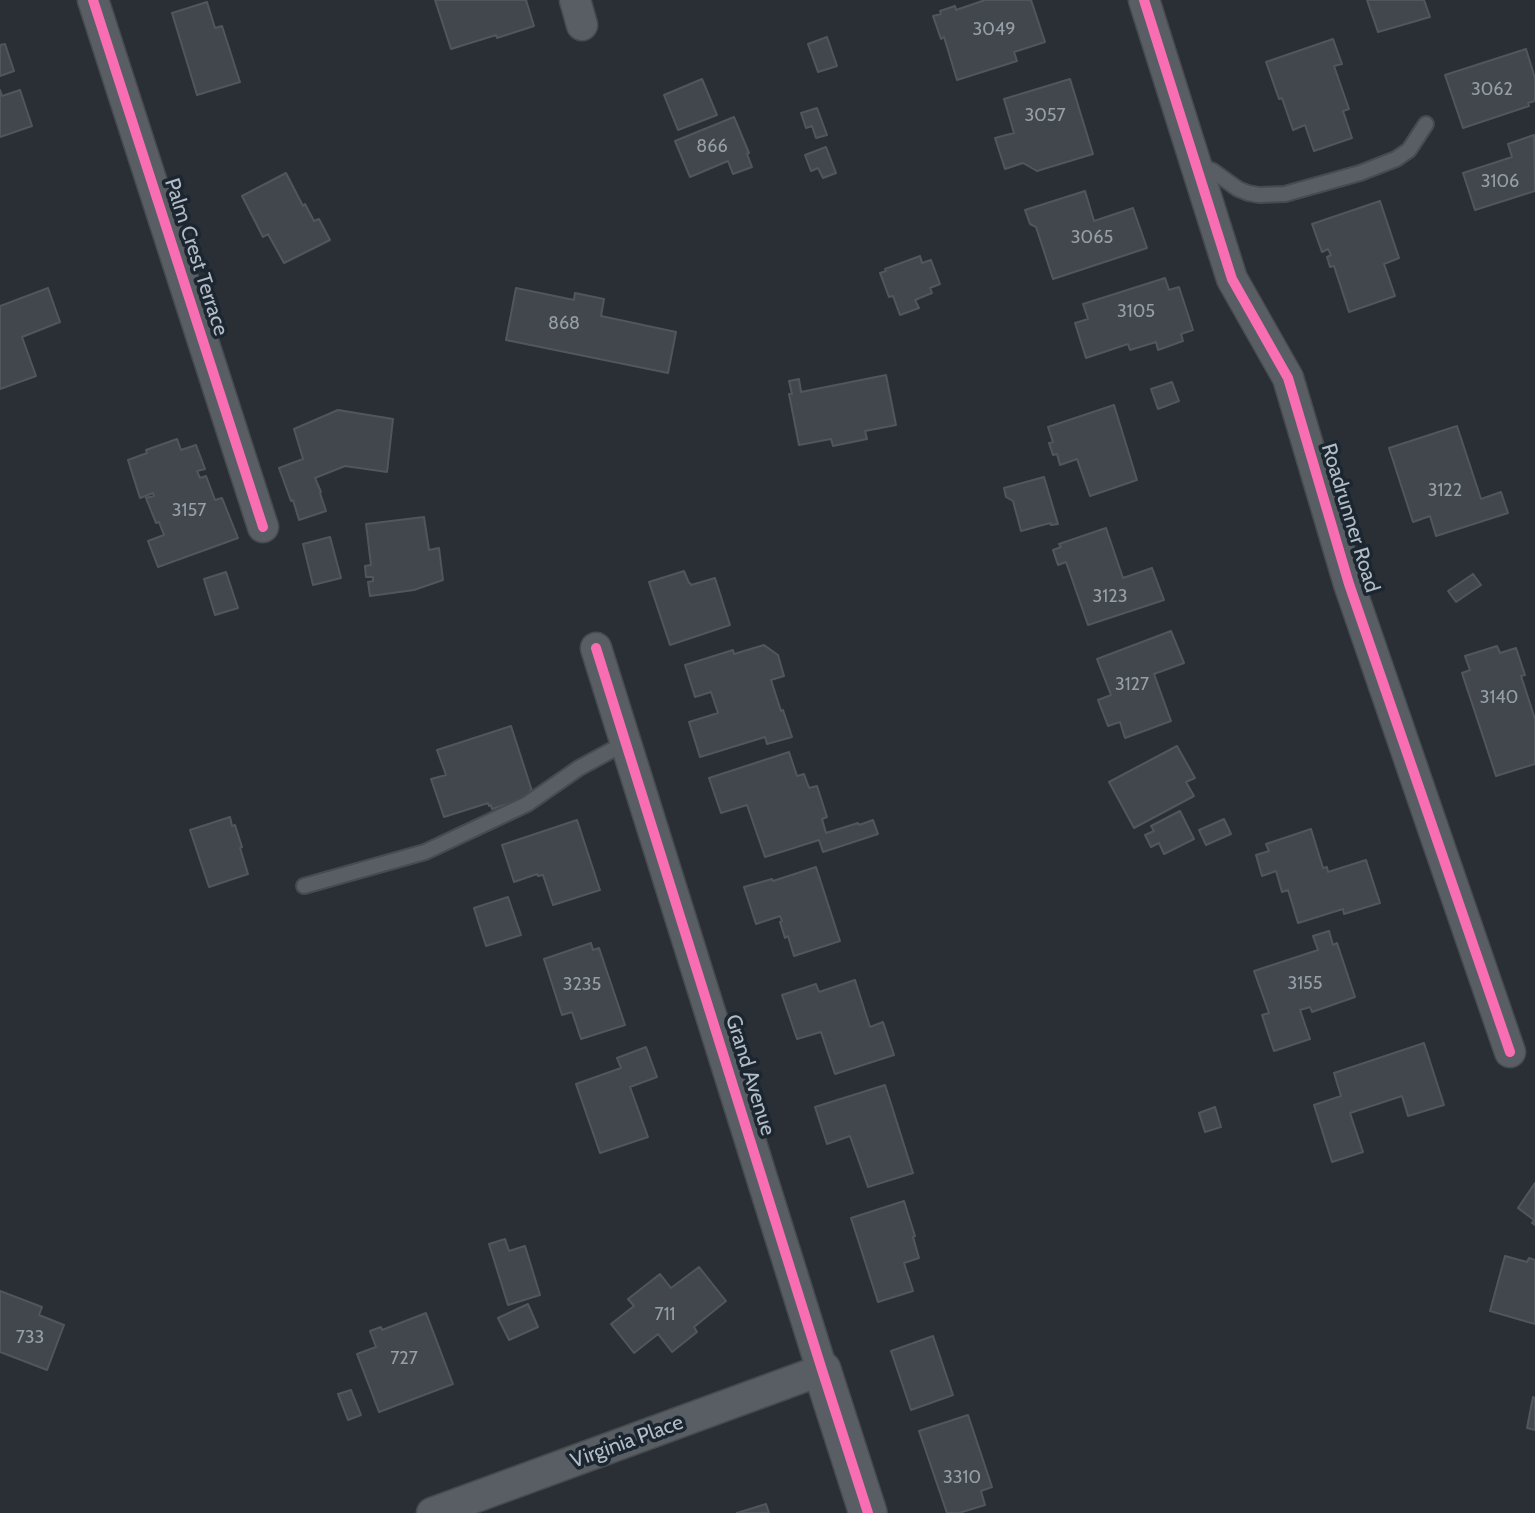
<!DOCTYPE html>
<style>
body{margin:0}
canvas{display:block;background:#292f35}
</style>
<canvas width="1535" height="1513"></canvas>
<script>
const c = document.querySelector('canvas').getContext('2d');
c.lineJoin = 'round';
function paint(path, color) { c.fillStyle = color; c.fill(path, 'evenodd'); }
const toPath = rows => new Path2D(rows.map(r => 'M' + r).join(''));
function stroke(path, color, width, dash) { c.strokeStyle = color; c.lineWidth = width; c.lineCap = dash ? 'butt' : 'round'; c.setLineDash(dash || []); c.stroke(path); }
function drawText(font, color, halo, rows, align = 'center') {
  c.font = font + ' Cabin,sans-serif'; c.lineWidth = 7; c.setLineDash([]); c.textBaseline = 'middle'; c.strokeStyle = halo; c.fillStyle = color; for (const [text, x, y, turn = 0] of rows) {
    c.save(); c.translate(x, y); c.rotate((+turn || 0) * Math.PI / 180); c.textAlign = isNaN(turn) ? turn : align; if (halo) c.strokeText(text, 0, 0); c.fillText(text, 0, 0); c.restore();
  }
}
const building = toPath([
 [435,0,526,0,534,26,497,38,496,35,451,49,435,0],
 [985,0,1031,0,1045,42,1014,52,1017,61,957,80,944,37,941,39,933,16,941,14,940,11,955,6,956,10,985,0],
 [1367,0,1424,0,1430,17,1378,32,1367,0],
 [207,2,215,28,222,26,240,82,197,95,172,13,207,2],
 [827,37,837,66,818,72,808,44,827,37],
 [1333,39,1342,64,1334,66,1349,109,1343,111,1352,138,1314,151,1305,125,1293,130,1282,98,1279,99,1266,62,1333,39],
 [5,44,14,71,0,76,0,45,5,44],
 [1526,49,1535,78,1535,101,1528,103,1529,106,1463,128,1445,75,1526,49],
 [702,79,717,115,678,130,664,95,702,79],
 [1070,79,1093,154,1037,171,1023,163,1005,169,995,138,1014,133,1004,99,1070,79],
 [0,90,2,96,20,90,32,126,0,137,0,90],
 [817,108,827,135,816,138,812,126,806,128,801,113,817,108],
 [734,117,749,153,747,154,752,167,733,174,728,161,690,177,675,141,734,117],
 [1534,135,1535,191,1475,210,1463,173,1512,157,1508,144,1534,135],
 [826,147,836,173,823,178,818,168,811,171,805,155,826,147],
 [286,173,303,206,305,204,314,221,319,219,330,240,284,263,268,234,263,237,242,196,286,173],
 [1085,191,1094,221,1133,208,1147,248,1053,279,1036,227,1030,224,1025,210,1085,191],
 [1380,201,1399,258,1384,264,1395,296,1349,312,1334,266,1330,267,1327,257,1331,255,1328,249,1322,252,1312,224,1380,201],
 [920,256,922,263,931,260,940,284,930,288,932,293,915,300,919,308,900,315,893,296,889,297,880,273,886,271,885,269,920,256],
 [1165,278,1169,290,1179,287,1193,330,1181,334,1183,341,1158,350,1156,342,1130,350,1128,344,1086,358,1075,323,1088,319,1083,304,1165,278],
 [48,288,60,322,22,337,36,376,0,389,0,306,48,288],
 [516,288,574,300,575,293,604,299,601,316,676,332,668,373,506,340,516,288],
 [886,375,896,425,865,431,867,439,833,446,831,439,799,445,789,394,792,394,789,381,799,379,801,392,886,375],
 [1172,382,1179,401,1158,409,1151,389,1172,382],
 [1114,405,1137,480,1090,496,1077,459,1060,465,1057,454,1053,455,1049,443,1053,442,1048,427,1114,405],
 [338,410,393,419,387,472,345,466,315,478,321,492,320,493,326,511,299,520,293,500,291,501,279,468,303,459,294,429,338,410],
 [1457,426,1481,499,1501,492,1508,513,1436,536,1430,516,1413,522,1389,448,1457,426],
 [177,439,181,450,196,445,205,469,197,471,200,478,206,476,215,500,222,498,238,538,158,567,148,541,164,535,159,522,156,523,146,498,154,496,153,493,140,498,128,460,147,453,146,450,177,439],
 [1044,477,1058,524,1051,525,1050,523,1021,531,1013,501,1006,497,1004,488,1044,477],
 [424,517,429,550,439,548,443,580,414,590,370,596,368,582,373,581,373,577,366,577,365,566,371,565,366,524,424,517],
 [1106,528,1123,578,1152,568,1164,600,1088,625,1066,562,1058,565,1053,550,1061,547,1059,544,1106,528],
 [330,537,341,578,313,585,303,544,330,537],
 [684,571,689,583,690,583,691,585,715,578,730,625,670,645,649,582,684,571],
 [226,572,238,608,215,615,204,579,226,572],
 [1473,574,1481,585,1456,602,1448,591,1473,574],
 [1171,631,1184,663,1154,674,1171,721,1125,738,1120,722,1108,726,1098,700,1111,695,1097,659,1171,631],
 [764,645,778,655,784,676,771,680,781,711,783,710,792,737,767,744,765,737,700,757,689,722,718,713,711,692,695,697,685,665,733,650,734,654,764,645],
 [1497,646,1500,653,1516,648,1525,675,1521,676,1535,719,1535,764,1496,776,1462,673,1470,670,1465,656,1497,646],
 [511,726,532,791,530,791,532,796,492,809,491,805,489,806,488,803,444,817,431,779,446,775,437,750,511,726],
 [1177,746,1195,778,1186,782,1194,796,1134,828,1109,782,1177,746],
 [789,752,797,776,804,774,809,788,817,786,827,817,822,819,826,833,858,823,859,825,873,820,878,834,823,852,819,840,765,857,747,805,721,813,709,778,789,752],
 [1180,811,1194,839,1164,854,1159,843,1151,847,1145,835,1154,831,1151,826,1180,811],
 [230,817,232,826,235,825,242,847,240,848,248,874,209,887,190,830,230,817],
 [1224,819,1231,834,1206,845,1199,830,1224,819],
 [577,820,600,890,553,905,543,875,538,876,537,874,514,882,502,845,577,820],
 [1311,829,1323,868,1327,867,1328,872,1366,860,1380,903,1344,914,1343,909,1298,923,1288,890,1282,892,1276,871,1262,876,1256,855,1269,851,1266,844,1311,829],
 [816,867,840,941,794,956,788,936,785,938,780,922,782,921,780,916,756,924,744,887,772,879,773,881,816,867],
 [508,897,521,935,486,946,474,908,508,897],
 [1329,931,1333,945,1337,943,1355,997,1312,1012,1310,1007,1300,1010,1310,1039,1274,1051,1262,1015,1269,1013,1254,971,1318,950,1313,936,1329,931],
 [591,943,593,950,599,948,625,1025,581,1039,572,1012,562,1015,544,959,591,943],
 [855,980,870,1027,883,1022,894,1055,835,1074,821,1032,797,1039,782,995,816,984,819,992,855,980],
 [1424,1043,1444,1105,1408,1116,1402,1096,1350,1113,1363,1152,1332,1162,1314,1105,1341,1096,1334,1073,1424,1043],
 [646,1047,657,1077,630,1087,648,1137,600,1153,576,1084,621,1068,617,1058,646,1047],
 [885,1085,913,1173,868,1187,850,1136,827,1144,815,1107,885,1085],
 [1215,1107,1221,1127,1205,1132,1199,1113,1215,1107],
 [1535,1183,1535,1225,1532,1223,1534,1220,1518,1208,1535,1183],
 [904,1201,915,1236,913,1237,919,1258,904,1263,913,1291,878,1302,851,1218,904,1201],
 [505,1239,509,1251,525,1246,540,1295,508,1305,489,1244,505,1239],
 [1505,1256,1527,1262,1529,1258,1535,1260,1535,1324,1490,1311,1505,1256],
 [699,1267,726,1301,694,1327,697,1332,672,1352,658,1334,634,1353,611,1324,634,1306,628,1299,660,1274,671,1288,699,1267],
 [0,1291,42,1307,39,1315,64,1325,47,1370,0,1352,0,1291],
 [528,1304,538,1327,509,1340,498,1318,528,1304],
 [426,1313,453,1384,379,1412,357,1354,376,1347,370,1331,381,1327,382,1330,426,1313],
 [933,1336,953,1395,911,1410,891,1351,933,1336],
 [351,1390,361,1415,348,1420,338,1394,351,1390],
 [1533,1397,1535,1398,1535,1430,1527,1428,1533,1397],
 [968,1415,992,1487,981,1491,985,1505,959,1513,947,1513,919,1431,968,1415],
 [766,1504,769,1513,737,1513,766,1504]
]);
paint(building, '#41474c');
stroke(building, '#51565d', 2);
const service = toPath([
 [1197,164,1213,171,1238,189,1248,193,1259,195,1285,194,1360,173,1396,159,1409,150,1426,124],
 [304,886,425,852,527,804,579,768,625,743]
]);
const minor = toPath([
 [93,0,263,527],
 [575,0,582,25],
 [1144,0,1232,279,1288,378,1349,584,1510,1052],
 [432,1513,822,1370,596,648]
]);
const tertiary = toPath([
 [822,1370,868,1513]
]);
stroke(service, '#474b50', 18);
stroke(minor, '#474b50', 33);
stroke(tertiary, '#474b50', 40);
stroke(service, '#585e63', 14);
stroke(minor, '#585e63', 30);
stroke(tertiary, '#585e63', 37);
stroke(toPath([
 [93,0,263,527],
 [1144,0,1232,279,1288,378,1349,584,1510,1052],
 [596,648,822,1370,868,1513]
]), '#f96db3', 10);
drawText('18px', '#969fa8', null, [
 ["3049",994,30],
 ["3062",1492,90],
 ["3057",1045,116],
 ["866",712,147],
 ["3106",1500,182],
 ["3065",1092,238],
 ["3105",1136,312],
 ["868",564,324],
 ["3122",1445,491],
 ["3157",189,511],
 ["3123",1110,597],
 ["3127",1132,685],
 ["3140",1499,698],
 ["3155",1305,984],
 ["3235",582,985],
 ["711",665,1315],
 ["733",30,1338],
 ["727",404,1359],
 ["3310",962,1478]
]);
drawText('21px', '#b2bcc7', '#1c2630', [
 ["Palm Crest Terrace",196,257,72],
 ["Roadrunner Road",1350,518,73],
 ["Grand Avenue",750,1075,73],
 ["Virginia Place",627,1442,-20]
]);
</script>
